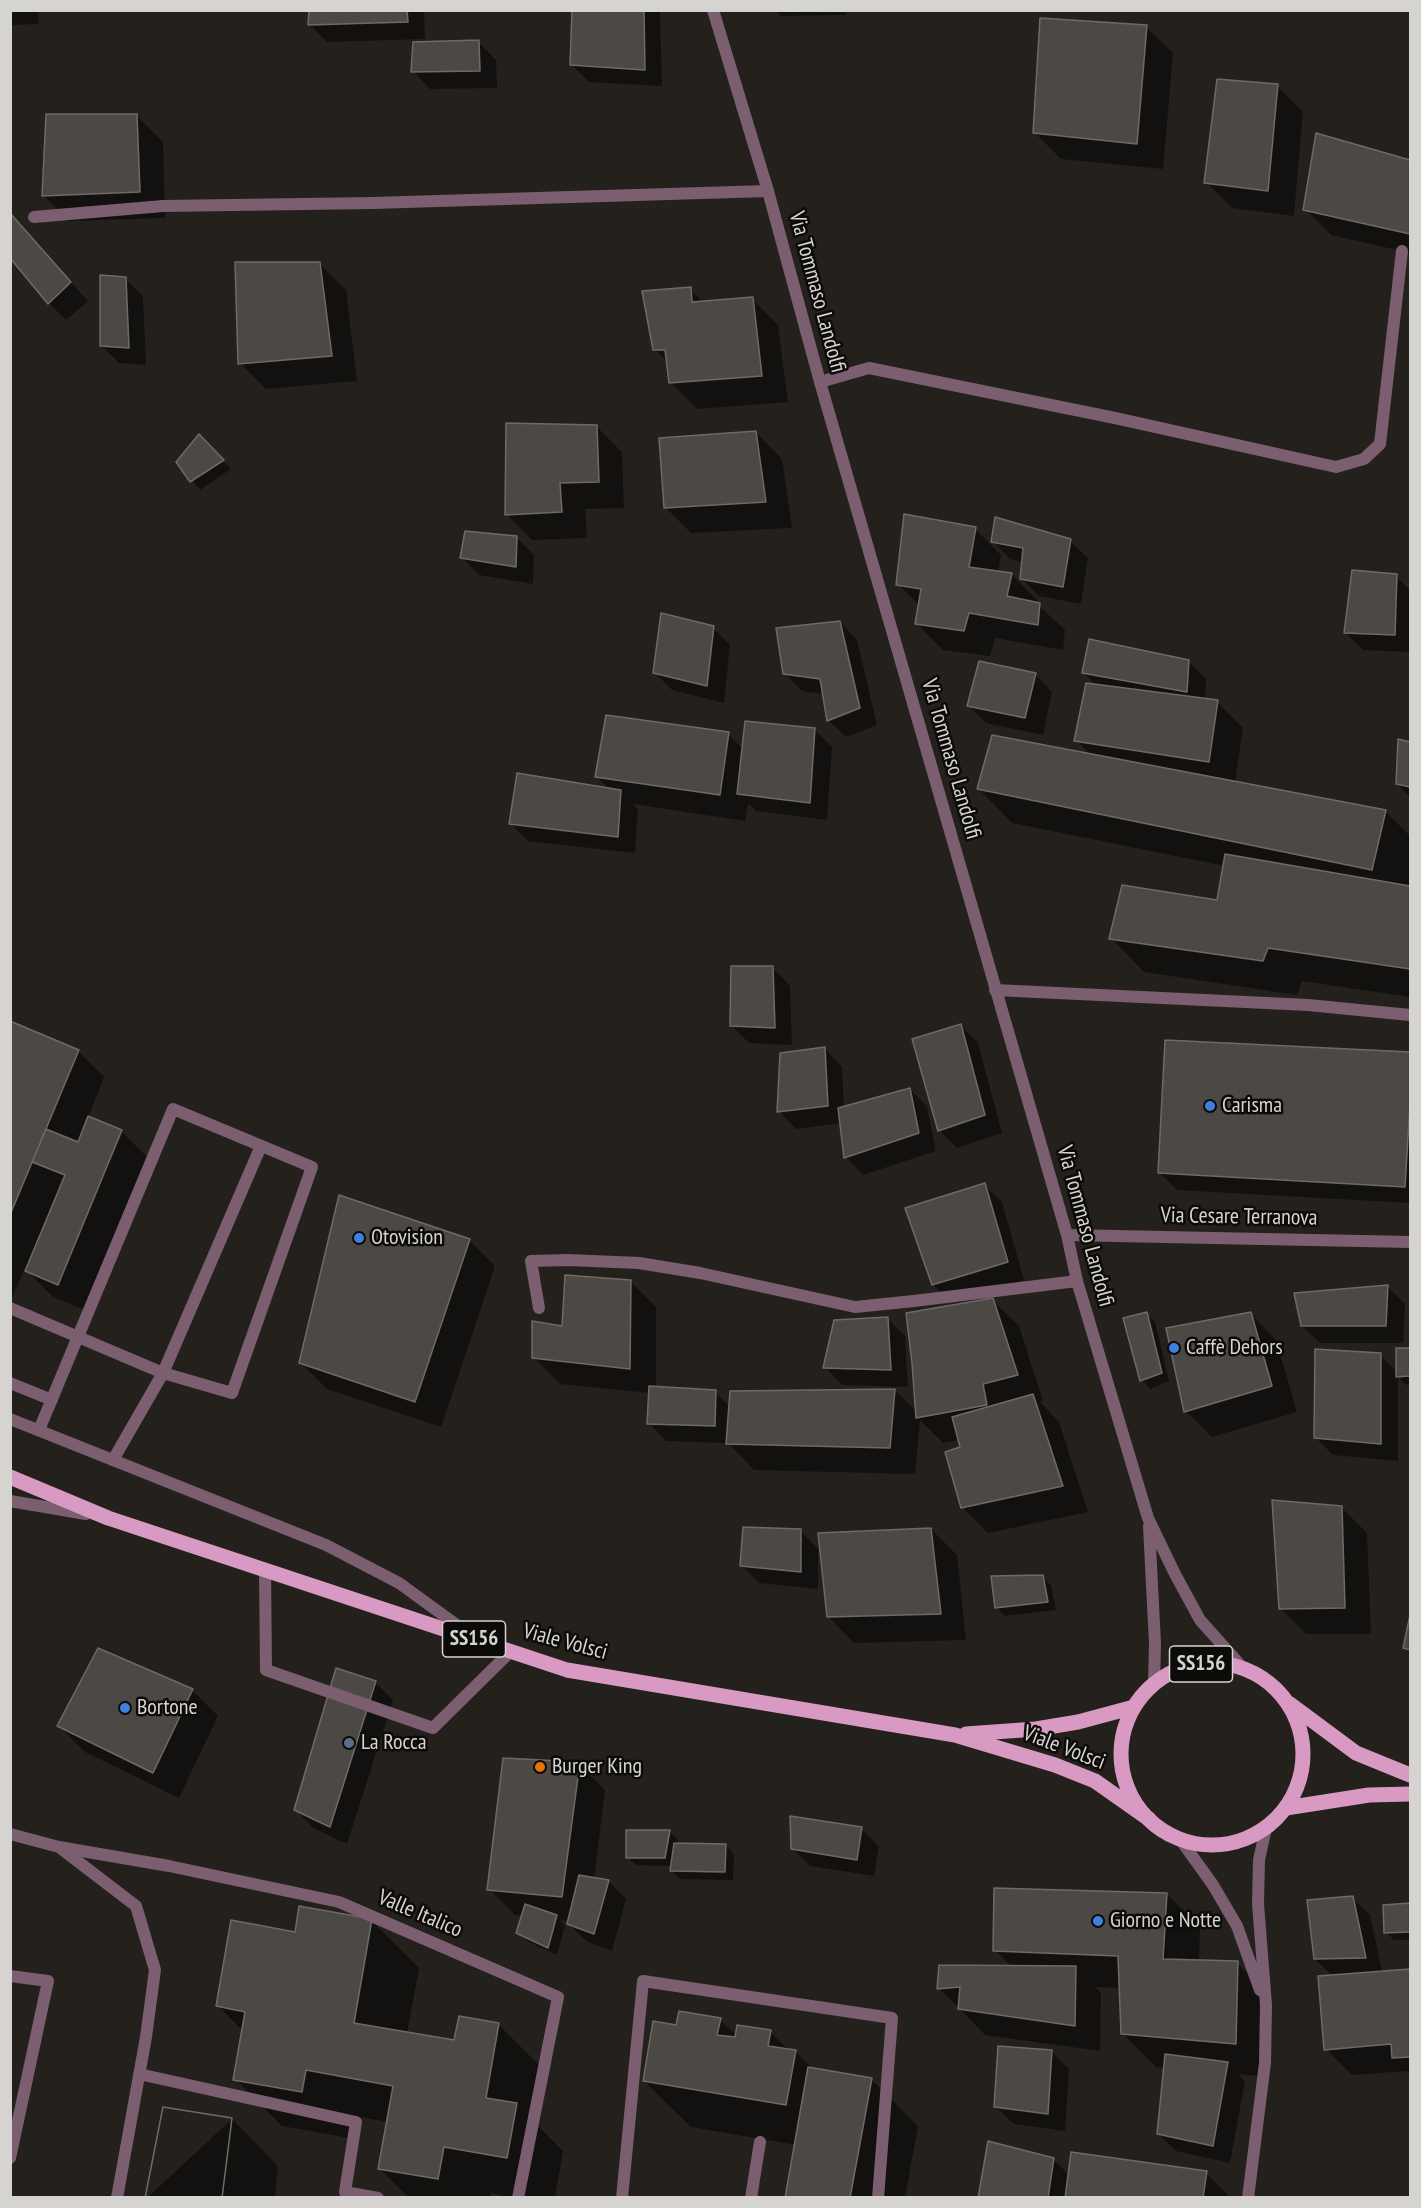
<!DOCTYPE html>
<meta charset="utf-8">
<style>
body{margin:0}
#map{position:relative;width:1421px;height:2208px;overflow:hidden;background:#24211d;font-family:"PT Sans Narrow",sans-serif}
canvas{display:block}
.frame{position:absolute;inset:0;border:12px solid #d6d4d1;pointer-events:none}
</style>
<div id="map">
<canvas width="1421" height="2208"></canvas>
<div class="frame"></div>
</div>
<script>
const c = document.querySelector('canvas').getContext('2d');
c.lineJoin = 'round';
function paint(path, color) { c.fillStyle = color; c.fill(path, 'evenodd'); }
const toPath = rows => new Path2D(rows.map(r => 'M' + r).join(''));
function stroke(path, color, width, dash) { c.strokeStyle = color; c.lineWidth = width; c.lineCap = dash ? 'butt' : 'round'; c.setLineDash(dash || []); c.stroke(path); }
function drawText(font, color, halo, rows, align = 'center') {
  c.font = font + ' "PT Sans Narrow",sans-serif'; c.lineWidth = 5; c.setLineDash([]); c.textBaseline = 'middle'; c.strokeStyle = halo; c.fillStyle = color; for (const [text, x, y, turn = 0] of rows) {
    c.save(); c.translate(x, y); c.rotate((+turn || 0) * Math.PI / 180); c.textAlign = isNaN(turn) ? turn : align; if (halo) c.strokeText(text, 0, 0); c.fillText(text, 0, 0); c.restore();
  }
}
paint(toPath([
 [10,10,38,10,39,24,10,25],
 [307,10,424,10,425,39,327,42,309,24,311,11],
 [574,10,658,10,660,12,662,86,589,82,572,65],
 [776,10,847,10,846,15,781,16],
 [1146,27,1173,53,1163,169,1061,159,1035,133],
 [478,42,496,60,497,88,430,89,413,71],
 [1277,86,1303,112,1294,216,1232,208,1206,182],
 [137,116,163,142,165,218,70,221,43,195],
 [1318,135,1410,162,1410,253,1331,235,1305,209],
 [10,215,88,301,66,320,49,303],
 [320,264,346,290,357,381,266,389,240,363],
 [125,279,143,296,146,365,119,363,101,345],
 [690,289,704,303,752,299,778,325,788,402,697,409,671,383,668,363,655,349],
 [596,426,622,452,624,508,585,509,587,538,532,540,506,514],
 [756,432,782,459,792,528,691,533,665,507],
 [199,436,231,469,200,490,178,462],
 [975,529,1001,555,998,573,1012,575,1038,601,1037,604,1065,630,1063,650,995,638,990,656,943,650,917,624,920,606,898,584],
 [516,537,534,555,533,584,479,575,461,557],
 [993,541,1070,541,1088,558,1081,604,1039,596,1021,578,1023,562,1010,559],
 [1396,576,1410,590,1410,652,1363,650,1346,633],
 [840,622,857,640,877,725,846,737,828,720,824,694,802,691,785,674],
 [713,628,730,645,724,703,672,690,654,672],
 [1188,661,1206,679,1205,700,1217,702,1243,728,1235,783,1385,811,1410,836,1410,997,1302,981,1297,995,1144,972,1111,938,1218,902,1225,866,1012,823,979,789,1091,755,1076,740,1097,686,1084,673],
 [1035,674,1052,692,1043,735,986,723,969,706],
 [815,730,832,747,827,820,756,811,748,803,745,821,633,804,638,809,635,853,528,841,510,823,610,790,597,777,728,734,743,749],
 [1400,741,1410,743,1410,797,1397,784],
 [773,968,790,986,792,1045,749,1043,732,1026],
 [10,1023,78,1051,104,1077,88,1118,121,1131,148,1158,85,1310,53,1297,25,1269,10,1301],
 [961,1026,978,1043,1002,1133,957,1148,939,1130],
 [1166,1042,1410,1054,1410,1203,1177,1190,1160,1173],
 [825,1049,842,1067,844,1108,910,1089,927,1107,936,1151,863,1175,846,1157,842,1123,796,1129,779,1111],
 [984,1185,1002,1202,1024,1280,951,1302,933,1285,907,1209],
 [469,1240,495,1266,441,1427,327,1389,301,1363],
 [630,1281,656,1307,656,1388,715,1392,730,1407,895,1390,917,1412,992,1300,1019,1326,1043,1401,1040,1402,1059,1422,1088,1512,988,1533,962,1507,962,1448,960,1440,943,1443,920,1420,915,1474,754,1470,728,1443,666,1441,649,1423,650,1393,560,1384,533,1357,563,1328],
 [1388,1287,1405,1304,1403,1343,1320,1343,1302,1326],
 [1250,1313,1276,1340,1297,1412,1212,1437,1186,1411],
 [1147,1314,1155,1322,1169,1381,1150,1389,1142,1380],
 [887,1318,905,1336,908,1387,842,1385,825,1367],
 [1397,1349,1410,1349,1410,1384,1406,1385,1398,1377,1398,1461,1333,1455,1315,1437,1380,1355,1397,1372],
 [1341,1507,1367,1533,1371,1634,1306,1634,1280,1608],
 [931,1529,957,1555,966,1640,854,1643,828,1616],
 [801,1531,818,1549,818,1589,759,1583,741,1565],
 [1042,1577,1051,1585,1056,1610,1005,1616,996,1607],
 [1410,1622,1410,1654,1404,1647],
 [337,1670,376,1683,393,1700,347,1844,313,1828,296,1810],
 [192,1690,218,1716,179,1798,85,1752,59,1726],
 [579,1764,605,1790,594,1879,609,1882,626,1899,612,1951,586,1941,568,1923,569,1921,560,1920,565,1925,557,1955,527,1941,518,1933,523,1916,515,1915,489,1889],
 [861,1829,879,1846,874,1876,810,1866,792,1848],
 [670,1832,678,1840,677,1844,726,1845,734,1854,733,1880,680,1879,672,1871,673,1866,636,1865,627,1857],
 [1167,1894,1200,1928,1199,1961,1237,1963,1271,1997,1269,2077,1238,2074,1245,2081,1230,2163,1176,2151,1158,2134,1165,2068,1156,2067,1122,2033,1121,1988,1095,1987,1101,1993,1100,2051,985,2035,939,1988,1012,1967,995,1950],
 [1352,1898,1370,1915,1382,1972,1410,1970,1410,2074,1407,2071,1352,2075,1326,2049,1333,1977,1315,1959],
 [1410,1905,1410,1940,1394,1940,1386,1932,1384,1906],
 [372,1921,419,1968,407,2033,455,2042,498,2024,545,2071,536,2124,563,2151,555,2198,514,2198,491,2193,490,2198,409,2198,380,2169,388,2122,353,2116,349,2138,282,2126,235,2079,243,2031,218,2006,296,1933],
 [720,2020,737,2036,770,2032,789,2050,795,2051,813,2069,871,2079,918,2126,905,2198,787,2198,796,2145,691,2127,644,2081,677,2027],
 [1051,2051,1069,2069,1065,2131,1014,2124,996,2107],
 [232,2119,278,2166,275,2198,147,2198],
 [1053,2159,1070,2176,1206,2173,1231,2198,980,2198]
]), '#0007');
const building = toPath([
 [309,10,407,10,408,22,308,25,309,10],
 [572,10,644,10,645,70,570,65,572,10],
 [1040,18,1147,25,1137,144,1033,133,1040,18],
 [479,40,480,71,411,72,413,42,479,40],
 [1217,79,1278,84,1268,191,1204,183,1217,79],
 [46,114,137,114,140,192,42,196,46,114],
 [1316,133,1410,160,1410,234,1303,210,1316,133],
 [10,213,71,282,48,304,10,258,10,213],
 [235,262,320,262,332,356,238,364,235,262],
 [100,275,126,277,129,348,100,346,100,275],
 [691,287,692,302,753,297,762,376,669,383,665,350,653,350,642,291,691,287],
 [506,423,597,425,599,482,560,483,562,512,505,515,506,423],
 [756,431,766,502,664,508,659,438,756,431],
 [199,434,224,460,190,482,176,462,199,434],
 [904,514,976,527,969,567,1012,573,1007,596,1040,603,1038,625,969,613,964,631,915,624,921,589,896,585,904,514],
 [995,517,1071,539,1063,587,1020,579,1023,548,991,542,995,517],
 [465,531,517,536,516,567,460,558,465,531],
 [1352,570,1397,574,1395,635,1344,633,1352,570],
 [661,613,714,626,707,686,653,673,661,613],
 [840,621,860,708,827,721,820,679,783,674,776,628,840,621],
 [1089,639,1189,660,1187,692,1082,673,1089,639],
 [979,661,1036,673,1025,718,967,706,979,661],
 [1086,683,1218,700,1209,762,1074,741,1086,683],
 [606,715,729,732,720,795,595,777,606,715],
 [745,721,815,728,810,803,737,794,745,721],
 [992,735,1386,810,1372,870,977,789,992,735],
 [1398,739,1410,742,1410,787,1396,784,1398,739],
 [517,773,621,790,618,837,509,824,517,773],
 [1225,854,1410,886,1410,969,1268,948,1263,961,1109,939,1122,885,1217,900,1225,854],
 [731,966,773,966,775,1028,730,1026,731,966],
 [10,1021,79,1050,10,1215,10,1021],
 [961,1024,985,1115,938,1131,912,1039,961,1024],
 [1165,1040,1410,1052,1410,1104,1405,1187,1158,1173,1165,1040],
 [825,1047,828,1106,777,1112,780,1053,825,1047],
 [910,1088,919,1133,844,1158,838,1108,910,1088],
 [88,1116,122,1130,58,1285,25,1271,65,1175,32,1162,46,1129,78,1142,88,1116],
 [985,1183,1008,1262,932,1285,905,1208,985,1183],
 [339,1195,470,1239,415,1402,299,1363,339,1195],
 [565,1275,631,1280,630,1369,532,1358,532,1321,562,1326,565,1275],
 [1388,1285,1386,1326,1301,1326,1294,1293,1388,1285],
 [993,1298,1018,1375,983,1384,987,1405,916,1418,912,1363,906,1313,993,1298],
 [1147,1312,1162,1373,1140,1381,1123,1318,1147,1312],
 [1251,1312,1272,1386,1184,1412,1166,1328,1251,1312],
 [888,1317,891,1370,823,1368,834,1320,888,1317],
 [1396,1348,1410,1348,1410,1376,1396,1377,1396,1348],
 [1315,1349,1381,1353,1381,1444,1314,1438,1315,1349],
 [649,1386,716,1390,715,1426,647,1424,649,1386],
 [895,1389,890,1448,726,1444,730,1391,895,1389],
 [1033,1394,1063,1486,961,1508,945,1452,960,1447,952,1417,1033,1394],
 [1272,1500,1342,1506,1345,1608,1279,1609,1272,1500],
 [743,1527,801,1529,801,1572,740,1566,743,1527],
 [931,1528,941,1614,827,1617,818,1533,931,1528],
 [1043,1575,1048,1602,995,1608,991,1576,1043,1575],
 [1410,1615,1410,1650,1403,1648,1410,1615],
 [98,1648,193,1689,153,1773,57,1726,98,1648],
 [336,1668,376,1681,330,1827,294,1810,336,1668],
 [503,1758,580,1762,562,1897,487,1890,503,1758],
 [790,1816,862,1827,857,1860,791,1849,790,1816],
 [626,1830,670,1830,665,1858,626,1858,626,1830],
 [674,1843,726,1844,725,1872,670,1871,674,1843],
 [579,1875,609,1880,594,1934,567,1924,579,1875],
 [994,1888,1167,1893,1163,1959,1238,1961,1236,2044,1121,2034,1118,1956,993,1951,994,1888],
 [1353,1896,1366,1958,1314,1959,1307,1900,1353,1896],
 [1410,1903,1410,1932,1384,1933,1383,1905,1410,1903],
 [525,1904,557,1915,548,1948,516,1933,525,1904],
 [299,1906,372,1919,354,2023,454,2040,459,2016,499,2023,486,2098,517,2103,507,2158,444,2147,438,2179,378,2169,393,2086,306,2070,302,2092,233,2080,245,2012,216,2006,231,1920,295,1932,299,1906],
 [939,1965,1076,1966,1075,2026,958,2009,960,1987,937,1989,939,1965],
 [1410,1969,1410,2057,1392,2058,1391,2044,1324,2050,1318,1976,1410,1969],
 [679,2011,721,2018,717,2035,735,2037,737,2025,771,2030,768,2046,796,2050,786,2105,643,2081,653,2021,676,2025,679,2011],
 [998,2046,1052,2050,1048,2114,994,2107,998,2046],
 [1165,2054,1228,2062,1213,2146,1157,2134,1165,2054],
 [808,2067,872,2078,850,2198,785,2198,808,2067],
 [163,2107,232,2118,222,2198,145,2198,163,2107],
 [163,2107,232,2118,222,2198,145,2198,163,2107],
 [988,2141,1054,2158,1048,2198,978,2198,988,2141],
 [1071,2152,1207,2171,1203,2198,1065,2198,1071,2152]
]);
paint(building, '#4c4944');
stroke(building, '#6e6b66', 1.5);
stroke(toPath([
 [34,217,163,206,373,203,768,191],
 [820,382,869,368,1115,418,1336,467,1364,459,1380,444,1402,251],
 [995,990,1308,1005,1410,1015],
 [10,1308,163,1373,261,1146],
 [539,1308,531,1261,568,1260,639,1263,700,1273,855,1307,914,1301,1077,1281],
 [10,1383,52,1400],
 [39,1430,173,1109,312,1167,232,1393,163,1373,113,1460],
 [265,1569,266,1670,433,1728,511,1651],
 [10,1976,48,1981,10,2158],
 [622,2198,643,1981,892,2018,878,2198],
 [751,2198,760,2142]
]), '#7c5e71', 12);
stroke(toPath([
 [713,10,768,191,820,382,1067,1235,1077,1281,1148,1518,1175,1574,1200,1620,1242,1667],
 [1067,1235,1410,1242],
 [10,1419,326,1545,399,1583,472,1636],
 [10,1501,86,1514],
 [1149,1526,1155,1644,1154,1683],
 [10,1834,59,1847,136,1906,155,1970,146,2037,117,2198],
 [1180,1839,1213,1885,1237,1926,1260,1990],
 [59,1847,169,1866,339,1902,558,1997,518,2198],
 [139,2074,356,2122,345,2192,378,2198],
 [1248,2198,1265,2063,1266,2005,1258,1904,1259,1860,1266,1828]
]), '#7c5e71', 12);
stroke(toPath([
 [10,1477,108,1518,567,1670,955,1735,1055,1765,1095,1781,1149,1819],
 '1121 1754a91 91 0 1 1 182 0a91 91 0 1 1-182 0Z',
 [1290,1704,1356,1753,1410,1775],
 [966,1734,1036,1729,1078,1722,1134,1707],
 [1286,1808,1369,1795,1410,1794]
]), '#d899c2', 15);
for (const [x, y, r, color] of [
 [1210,1106,6,"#3f7fe0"],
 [359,1238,6,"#3f7fe0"],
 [1174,1348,6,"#3f7fe0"],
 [125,1708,6,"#3f7fe0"],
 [349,1743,6,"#5c6f8a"],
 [540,1767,6,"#e8710a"],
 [1098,1921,6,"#3f7fe0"]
]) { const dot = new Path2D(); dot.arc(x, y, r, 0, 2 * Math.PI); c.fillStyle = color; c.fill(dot); stroke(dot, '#0c0b09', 2); }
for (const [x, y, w] of [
 [474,1639,63],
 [1201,1664,63]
]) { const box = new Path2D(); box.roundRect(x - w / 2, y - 18, w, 36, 4.5); c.fillStyle = '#0c0b09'; c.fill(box); stroke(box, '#d6d4d1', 1.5); }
drawText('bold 21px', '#d6d4d1', null, [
 ["SS156",474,1639],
 ["SS156",1201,1664]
]);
drawText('22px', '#d6d4d1', '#0c0b09', [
 ["Via Tommaso Landolfi",817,292,75],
 ["Via Tommaso Landolfi",951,759,74],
 ["Via Cesare Terranova",1239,1217,1],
 ["Via Tommaso Landolfi",1085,1226,75],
 ["Viale Volsci",565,1642,15],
 ["Viale Volsci",1064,1748,21],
 ["Valle Italico",420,1914,23]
]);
drawText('22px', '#d6d4d1', '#0c0b09', [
 ["Carisma",1222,1106],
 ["Otovision",371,1238],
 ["Caffè Dehors",1186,1348],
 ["Bortone",137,1708],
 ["La Rocca",361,1743],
 ["Burger King",552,1767],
 ["Giorno e Notte",1110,1921]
], 'left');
</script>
